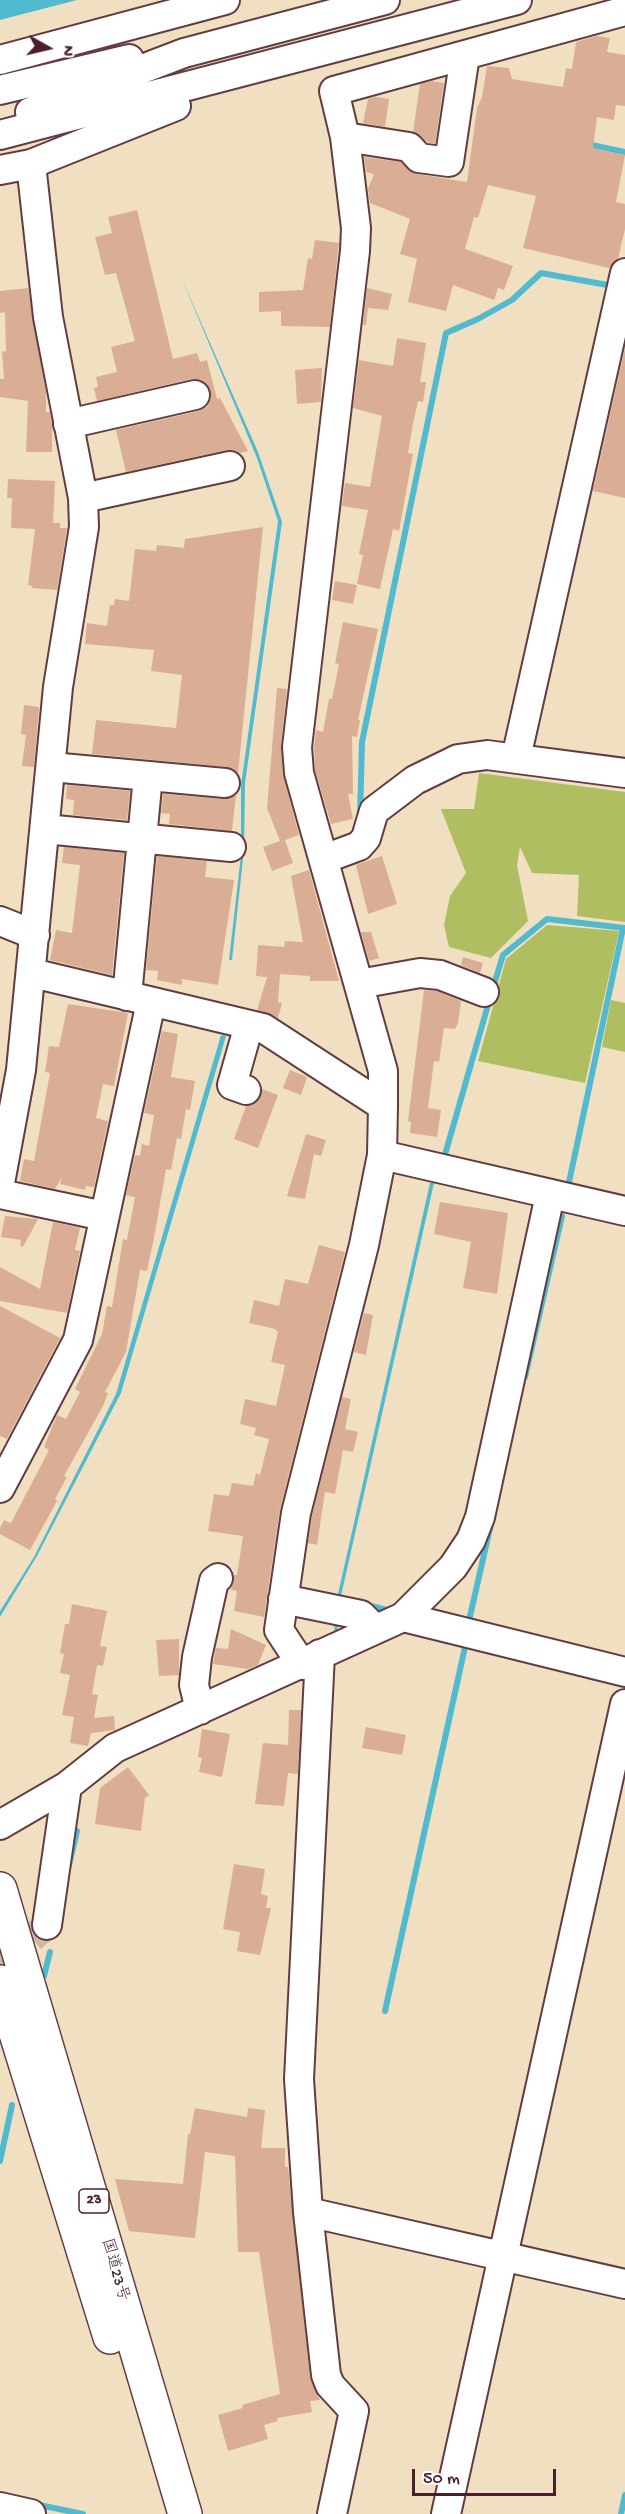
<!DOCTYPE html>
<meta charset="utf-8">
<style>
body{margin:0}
#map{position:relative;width:625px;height:2514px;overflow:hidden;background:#f0e0c1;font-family:"Gochi Hand",sans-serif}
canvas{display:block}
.north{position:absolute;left:18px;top:18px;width:60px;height:60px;-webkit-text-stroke:4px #fff;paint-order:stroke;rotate:98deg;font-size:16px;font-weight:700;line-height:24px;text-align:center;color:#4a1f2b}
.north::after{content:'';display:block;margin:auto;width:21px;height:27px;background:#4a1f2b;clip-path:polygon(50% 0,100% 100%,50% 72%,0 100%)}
.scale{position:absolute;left:412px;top:2469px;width:144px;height:27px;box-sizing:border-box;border:3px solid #4a1f2b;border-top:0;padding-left:8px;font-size:18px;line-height:21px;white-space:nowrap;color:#4a1f2b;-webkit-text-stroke:4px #fff;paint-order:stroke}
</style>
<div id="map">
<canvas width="625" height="2514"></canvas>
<div class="north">N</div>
<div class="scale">50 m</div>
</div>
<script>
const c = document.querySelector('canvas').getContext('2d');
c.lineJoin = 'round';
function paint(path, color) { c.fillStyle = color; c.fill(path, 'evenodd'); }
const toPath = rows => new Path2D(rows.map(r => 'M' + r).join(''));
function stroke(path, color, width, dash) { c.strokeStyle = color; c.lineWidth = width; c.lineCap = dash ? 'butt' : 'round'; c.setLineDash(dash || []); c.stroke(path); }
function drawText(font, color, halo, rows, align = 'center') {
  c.font = font + ' "Gochi Hand","Klee One",sans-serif'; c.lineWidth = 4.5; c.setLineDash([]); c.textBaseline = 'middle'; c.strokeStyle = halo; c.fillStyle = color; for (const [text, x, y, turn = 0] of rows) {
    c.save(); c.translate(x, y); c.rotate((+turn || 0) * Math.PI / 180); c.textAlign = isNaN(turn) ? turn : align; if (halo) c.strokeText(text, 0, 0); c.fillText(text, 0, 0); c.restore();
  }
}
paint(toPath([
 [479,773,625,792,625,922,577,916,579,875,532,873,520,847,517,865,528,921,491,958,449,947,444,925,450,896,466,873,441,809,474,809],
 [547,925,619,931,585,1083,478,1061,506,959],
 [611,1000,625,1003,625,1052,602,1047]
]), '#afbe61');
paint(toPath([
 [0,0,77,0,0,20],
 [181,277,258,452,282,522,245,783,244,850,232,960,229,960,241,855,241,785,278,521,257,458],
 [221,1035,226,1036,121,1393,37,1556,0,1617,0,1611,34,1557,116,1394],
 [430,1183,434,1183,339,1605,309,2096,314,2227,306,2097,336,1603]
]), '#51bacf');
stroke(toPath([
 [587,144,625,152],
 [360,818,362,742,446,333,478,319,512,300,541,273,613,286],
 [493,988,503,955,547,919,625,928],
 [444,1158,490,998],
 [568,1187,623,928],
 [525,1377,562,1216],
 [367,1605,387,1610],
 [468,1625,491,1524],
 [69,1865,77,1831],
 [44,1976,50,1952],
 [385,2011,465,1647],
 [0,2161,12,2105],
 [34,2504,83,2514],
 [621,2514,625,2495]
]), '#51bacf', 6);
paint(toPath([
 [596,36,610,38,607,52,625,55,625,106,616,105,614,120,597,117,593,148,625,155,616,202,625,204,625,229,618,259,609,268,523,248,536,196,488,185,478,218,474,217,465,249,513,266,504,290,498,288,494,300,453,285,446,311,408,302,417,259,400,254,410,219,370,203,368,189,374,174,366,172,364,157,401,162,417,174,467,182,477,108,482,97,487,66,509,68,512,79,563,87,566,68,572,69,576,42],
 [432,81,444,83,435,144,427,142,413,132,420,84],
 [376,97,389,99,385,127,363,123,368,99],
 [137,210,173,359,197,353,200,362,207,360,217,399,220,398,248,451,240,453,226,450,126,472,116,430,199,411,207,407,211,399,207,384,200,379,192,379,97,401,94,388,98,387,96,377,117,372,111,347,135,341,116,273,105,275,95,237,112,233,108,217],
 [315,240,339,243,330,327,281,326,281,311,259,312,259,292,303,290,308,258,312,259],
 [28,288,46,391,46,412,50,412,52,424,52,452,26,452,28,401,0,397,0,379,4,379,2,352,6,351,5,312,0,313,0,291],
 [367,288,392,294,388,310,368,308,366,325,363,325],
 [397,338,426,343,420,382,426,382,423,402,418,401,413,424,408,453,413,454,399,531,393,529,380,589,357,584,363,555,359,554,368,510,342,506,345,483,370,487,382,416,353,408,359,360,393,366],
 [625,348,625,498,593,491],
 [322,368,321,402,297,404,295,370],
 [8,479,55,481,53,523,60,523,60,528,67,528,57,590,32,588,32,586,28,585,35,529,11,528,12,498,7,498],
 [263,527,238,773,227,767,92,754,96,720,176,728,182,675,151,671,154,650,85,644,87,623,107,626,110,605,114,605,115,599,129,601,135,549,156,551,157,545,184,548,185,539],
 [335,581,357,585,353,604,332,600],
 [343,622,378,629,358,720,360,720,357,737,352,736,353,794,348,794,353,819,331,824,315,770,314,747,316,730,323,732,329,699,332,699,339,664,335,663],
 [277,688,287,689,281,745,283,774,299,835,285,840,293,863,272,871,263,847,280,841,267,808],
 [24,705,39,707,34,767,22,766,26,735,21,734],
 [67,785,130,791,127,820,73,815,74,800,66,799],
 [163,794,223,799,236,795,232,831,169,824,170,814,161,813],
 [64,847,124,853,112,975,50,960,56,930,72,933,80,865,62,863],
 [157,856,207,861,205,877,234,880,218,985,182,979,182,985,157,980,158,971,146,970],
 [382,856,397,904,368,914,356,865],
 [309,870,339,981,310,981,310,976,280,974,278,1002,282,1003,278,1018,257,1010,267,977,256,976,258,945,284,947,285,941,303,942,291,876],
 [361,932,371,932,379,958,369,961],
 [463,957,483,963,480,973,461,965],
 [424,990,436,991,461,1001,458,1023,455,1029,444,1028,439,1062,434,1061,428,1108,441,1110,437,1137,410,1133,411,1122,408,1121],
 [68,1004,128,1013,114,1086,103,1084,96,1118,108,1121,94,1187,86,1186,85,1190,60,1184,62,1177,55,1189,20,1181,24,1159,34,1161,50,1073,45,1072,49,1046,59,1047],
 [162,1031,178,1034,171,1077,195,1081,190,1110,186,1109,181,1139,177,1138,171,1170,166,1169,154,1238,147,1271,140,1270,126,1352,105,1392,108,1393,103,1406,64,1476,67,1477,55,1499,57,1501,30,1550,0,1534,0,1528,4,1520,11,1523,49,1450,44,1447,57,1415,66,1419,80,1392,75,1389,102,1334,107,1306,112,1307,123,1239,127,1240,135,1197,126,1195,135,1155,140,1156,142,1144,149,1146,154,1115,144,1113],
 [290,1070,307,1077,301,1095,283,1088],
 [262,1089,278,1095,258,1148,234,1139,246,1106,257,1102],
 [306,1134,326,1140,321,1156,314,1154,305,1199,287,1196],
 [440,1202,508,1213,497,1294,463,1288,471,1242,434,1234],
 [5,1216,38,1219,23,1247,20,1245,21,1240,1,1237],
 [53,1222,80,1228,75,1250,80,1251,67,1313,0,1301,0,1267,40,1289],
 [319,1245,345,1252,280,1509,264,1617,234,1611,237,1591,231,1590,234,1575,237,1575,243,1536,208,1531,214,1494,229,1496,232,1483,253,1486,256,1473,260,1475,269,1439,254,1435,256,1428,240,1424,245,1399,276,1406,285,1365,271,1362,278,1332,275,1329,249,1323,254,1300,279,1306,285,1279,308,1284],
 [0,1306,60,1338,7,1439,0,1436],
 [364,1313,373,1315,366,1355,354,1352],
 [342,1397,351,1399,345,1429,358,1432,353,1452,343,1450,335,1494,325,1492,317,1545,308,1543,312,1516],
 [72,1604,107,1611,100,1646,107,1647,103,1666,97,1665,92,1694,98,1695,94,1718,114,1716,115,1730,91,1733,88,1746,70,1743,74,1717,62,1715,70,1675,60,1673,64,1654,60,1653,65,1624,69,1624],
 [231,1629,266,1645,258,1665,248,1669,213,1664,216,1648,228,1649],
 [179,1639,179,1675,159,1676,156,1640],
 [289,1710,301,1710,298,1774,288,1773,284,1806,255,1804,263,1743,288,1745],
 [366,1727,406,1735,402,1755,362,1748],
 [202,1729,230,1734,222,1777,199,1772,202,1758,198,1757],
 [128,1767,149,1795,145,1798,141,1831,95,1824,100,1788],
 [234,1864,265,1869,261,1894,268,1896,266,1908,271,1908,260,1955,237,1951,240,1932,223,1929],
 [195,2108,247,2117,248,2108,265,2110,261,2148,285,2148,285,2167,288,2167,310,2377,320,2400,310,2401,312,2412,277,2418,278,2421,264,2425,268,2439,228,2451,218,2415,243,2408,242,2405,280,2394,259,2252,238,2252,235,2156,205,2152,195,2238,129,2231,115,2179,183,2184,188,2134,190,2134]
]), '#d9ae94');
stroke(toPath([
 [0,1966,47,1925]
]), '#cfb9a3', 28, [28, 14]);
const minor = toPath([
 [0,60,225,0],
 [0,90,129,59],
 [30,112,184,53,385,0],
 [0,135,517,0],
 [345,137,409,147,419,158,449,162,465,55],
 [0,170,31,164,176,106],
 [68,424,195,395],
 [83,498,230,466],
 [516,758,625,273],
 [51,767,225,783],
 [45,829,231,847],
 [324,859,359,846,366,838,374,811,415,780,458,759,487,755,625,773],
 [0,921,35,935],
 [32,973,263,1028,383,1106],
 [359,984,420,973,440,975,484,992],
 [127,996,148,776],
 [246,1090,232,1085,249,1025],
 [382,1155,625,1211],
 [0,1183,21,1070,58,687,84,527,83,498,48,317,31,164],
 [0,1194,104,1216],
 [0,1488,78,1340,151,1002],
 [283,1599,361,1615,375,1629],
 [403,1617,625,1672],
 [320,1654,299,2079,308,2212,326,2375,330,2385,354,2411,332,2514],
 [302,1665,279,1630,296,1513,364,1245,382,1155,383,1106,383,1071,299,773,297,747,355,251,356,228,345,137,334,91,625,11],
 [200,1710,194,1685,197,1657,214,1581,218,1578],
 [0,1825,67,1786,115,1748,403,1617,453,1567,471,1540,480,1517,550,1195],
 [47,1925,67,1786],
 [308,2212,625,2284],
 [0,2507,31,2514],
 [446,2514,625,1704]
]);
const highway = toPath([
 [0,1889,185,2514],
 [0,1982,110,2337]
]);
stroke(minor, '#633c42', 32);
stroke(highway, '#633c42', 36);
stroke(minor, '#fff', 28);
stroke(highway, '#fff', 33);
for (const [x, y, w] of [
 [94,2201,30]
]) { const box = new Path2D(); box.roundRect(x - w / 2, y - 12, w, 24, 4.5); c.fillStyle = '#fff'; c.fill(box); stroke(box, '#4a1f2b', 1.5); }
drawText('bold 15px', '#4a1f2b', null, [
 ["23",94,2201]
]);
drawText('16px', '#4a1f2b', '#fff', [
 ["国道23号",114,2270,74]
]);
</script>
